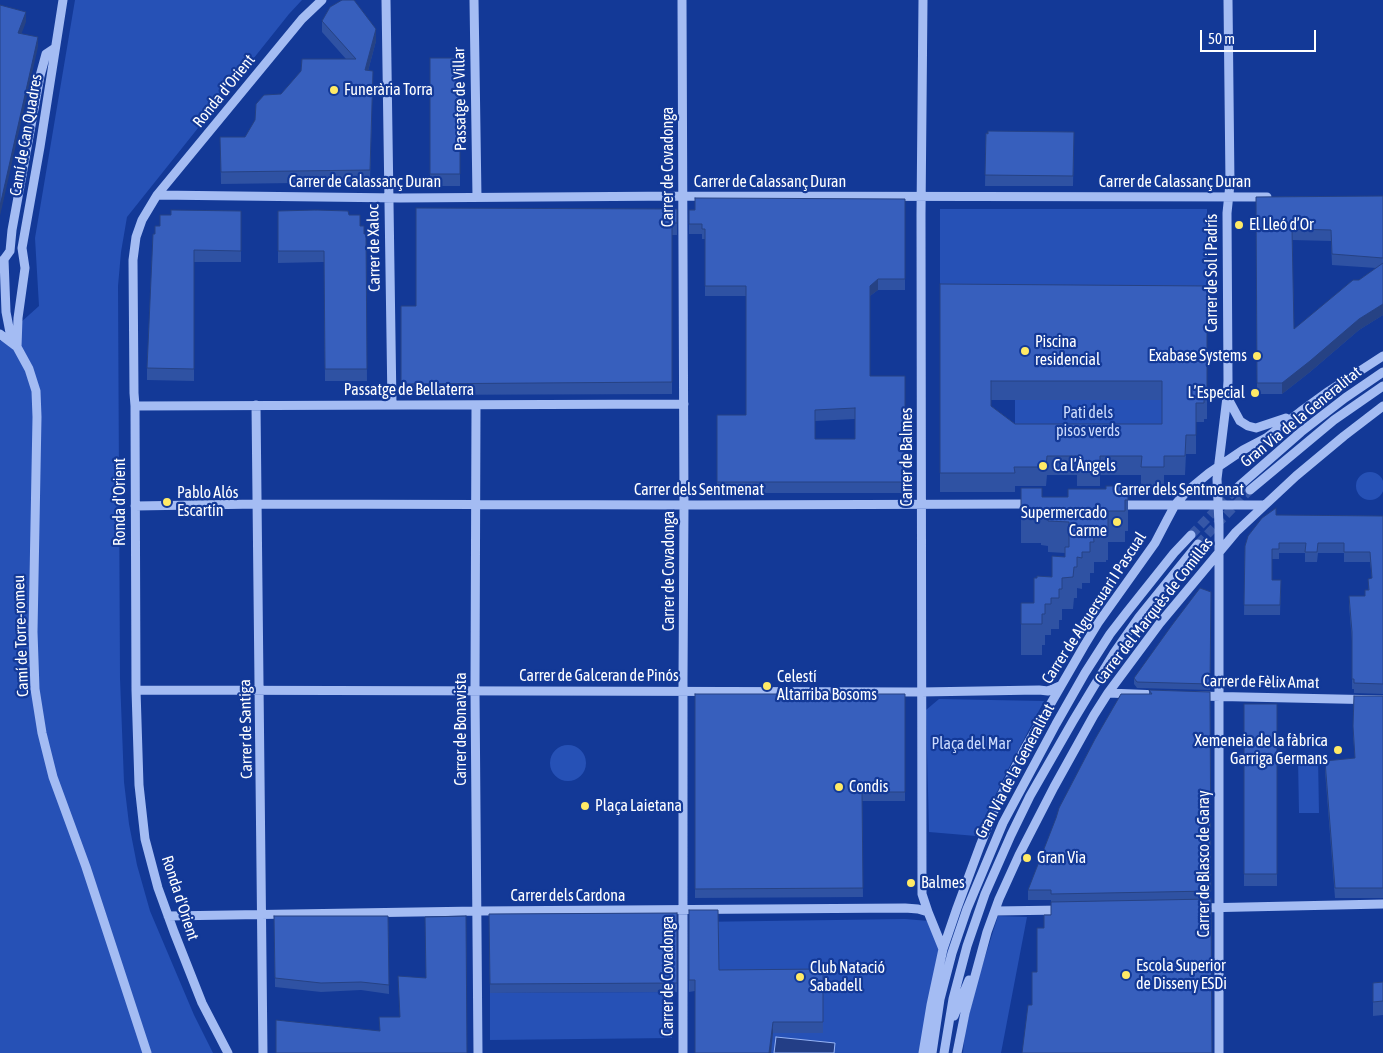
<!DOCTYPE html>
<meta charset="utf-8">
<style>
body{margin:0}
#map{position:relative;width:1383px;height:1053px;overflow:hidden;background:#133997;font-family:"Asap Condensed",sans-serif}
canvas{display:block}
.scale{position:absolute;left:1200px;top:30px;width:116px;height:22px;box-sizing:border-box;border:2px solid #fff;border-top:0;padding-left:6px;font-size:15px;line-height:18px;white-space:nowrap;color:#fff;-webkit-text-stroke:4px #133997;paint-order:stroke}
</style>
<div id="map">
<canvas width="1383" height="1053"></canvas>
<div class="scale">50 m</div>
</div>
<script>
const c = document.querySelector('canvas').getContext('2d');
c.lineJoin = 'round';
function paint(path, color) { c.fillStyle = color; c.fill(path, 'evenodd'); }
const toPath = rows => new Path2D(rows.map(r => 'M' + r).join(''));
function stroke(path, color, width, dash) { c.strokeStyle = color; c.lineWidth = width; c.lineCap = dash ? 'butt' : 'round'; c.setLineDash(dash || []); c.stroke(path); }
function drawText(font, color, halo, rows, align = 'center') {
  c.font = font + ' "Asap Condensed",sans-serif'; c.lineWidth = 4.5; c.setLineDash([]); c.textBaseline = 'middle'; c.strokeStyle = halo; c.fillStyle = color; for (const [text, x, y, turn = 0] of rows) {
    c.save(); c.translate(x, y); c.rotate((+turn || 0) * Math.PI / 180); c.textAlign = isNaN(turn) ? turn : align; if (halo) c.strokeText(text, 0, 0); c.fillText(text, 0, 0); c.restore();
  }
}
paint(toPath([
 [75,0,302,0,289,14,127,217,121,252,118,286,120,678,124,782,129,824,137,865,150,911,194,1015,213,1053,0,1053,0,341,39,306,35,238],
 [940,209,1207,209,1207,306,940,304],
 [1015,400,1162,400,1162,444,1015,443],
 '1356 486a14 14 0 1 1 28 0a14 14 0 1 1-28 0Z',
 [939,699,1044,701,1004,777,976,836,929,832,926,710],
 '550 763a18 18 0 1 1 36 0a18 18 0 1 1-36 0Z',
 [1318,757,1319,813,1299,813,1298,758],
 [998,916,1027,917,1001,1053,963,1053,965,1031,978,979],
 [905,919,929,921,943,949,922,1053,695,1053,695,922],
 [672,992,672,1038,490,1040,490,993]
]), '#2651b6');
const water = toPath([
 [776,1037,835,1043,834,1053,774,1053,776,1037]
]);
paint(water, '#233e86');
stroke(water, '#96b4f6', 1);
stroke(toPath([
 [1191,535,1238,487],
 [1198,544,1250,490]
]), '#3657a7', 9, [9, 4.5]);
stroke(toPath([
 [386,0,392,405],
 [474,0,477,197],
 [682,0,684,505,683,679,683,1053],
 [923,0,921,214,922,894,928,912,943,949],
 [157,195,400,198,684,196,1267,197],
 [4,259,6,312,12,343],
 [0,265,10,251,12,230,40,76,46,54,55,48],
 [0,334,17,347,29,369,36,391,37,417,33,632,35,689,42,733,53,777,86,867,147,1053],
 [17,347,18,318,25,268,22,248,40,147,63,0],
 [1227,397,1240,421,1248,426,1256,428,1286,418],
 [256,405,263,1053],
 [476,405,475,691,478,1053],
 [135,406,684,404],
 [1238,487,1301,432,1345,398,1383,372],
 [1250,490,1334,420,1383,386],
 [1118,505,1263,505],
 [135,506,258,504,697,505,1032,504],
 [136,690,921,692,1039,690,1048,691,1060,686],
 [1108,693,1160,695],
 [1198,696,1383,700],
 [1200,908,1383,904],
 [995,911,1062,910],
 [168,916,478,911,905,908,918,909,928,912],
 [954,1016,969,980],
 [228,1053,202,1003,174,932,158,888,145,839,139,785,136,690,135,406,134,393,133,260,136,237,142,220,157,195,302,19,322,0],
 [923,1053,931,1005,943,949,957,908,980,846,996,806,1024,750,1084,646,1098,623,1155,543,1167,520,1175,505,1186,492,1209,473,1243,450,1266,438,1300,412,1329,391,1383,356],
 [932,1053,940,999,952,953,967,909,1003,823,1056,724,1085,673,1110,634,1127,612,1174,553,1191,535],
 [944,1053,953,999,967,946,985,894,1011,835,1030,796,1073,721,1114,653,1139,617,1198,544],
 [957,1053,965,1013,987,932,999,899,1019,855,1054,787,1094,715,1108,693,1160,623,1236,532,1296,476,1344,436,1383,406],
 [1219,1053,1219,525,1217,479,1227,397,1228,381,1227,213,1230,184,1228,0]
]), '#a4bcf3', 9);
paint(toPath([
 [322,21,376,41,368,71,373,71,370,182,221,184,220,137,245,137,281,94,346,59,322,32],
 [430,58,460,58,460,186,430,186],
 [1074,132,1073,186,985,186,986,133],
 [1383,196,1383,315,1359,330,1310,372,1282,394,1257,394,1256,197],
 [1292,240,1331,241,1332,265,1376,268,1359,280,1294,329],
 [905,199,905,290,878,290,870,296,870,376,905,376,905,493,717,493,717,415,746,415,746,296,705,296,705,239,702,239,702,234,689,234,689,210],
 [855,419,855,439,815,439,815,421],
 [677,209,677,235,672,235,672,394,401,395,401,306,416,306],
 [241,211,241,262,194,262,194,381,147,380,147,368,155,234,171,215],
 [278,211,349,215,360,226,364,234,366,234,367,381,325,381,324,262,278,263],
 [940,284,1207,286,1207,419,1204,419,1204,422,1196,422,1196,454,1186,454,1185,475,1164,475,1164,486,1141,486,1141,475,1100,475,1100,486,1077,486,1077,475,1047,475,1046,486,1015,486,1015,492,940,492],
 [991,400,1162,400,1162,424,1015,424,991,406],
 [1128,486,1128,531,1125,531,1125,542,1108,542,1108,560,1106,560,1106,562,1094,562,1094,573,1090,573,1090,583,1082,583,1082,589,1077,588,1077,598,1074,598,1073,609,1062,609,1062,620,1059,620,1059,629,1051,629,1051,635,1045,635,1045,645,1042,645,1042,655,1021,655,1021,603,1034,603,1065,557,1065,553,1048,552,1048,546,1041,545,1041,543,1021,543,1021,488,1042,497,1068,497,1106,489],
 [1276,515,1383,516,1383,694,1354,693,1354,689,1352,689,1352,641,1349,606,1349,596,1365,596,1368,590,1372,578,1370,562,1344,562,1344,553,1318,553,1317,562,1305,562,1305,553,1279,553,1279,559,1272,559,1272,580,1281,580,1280,615,1244,615,1245,546],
 [1211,592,1210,690,1137,688,1134,684,1134,678],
 [1149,690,1210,692,1212,1053,1032,1005,1037,972,1044,928,1051,915,1051,900,1028,900,1028,890,1149,694],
 [695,694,905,694,905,801,862,801,863,897,695,898],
 [1354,696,1383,696,1383,898,1335,898,1325,771,1325,761,1355,758,1353,736],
 [1244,704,1277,704,1277,886,1244,886],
 [689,910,719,970,823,969,823,1033,773,1033,771,1053,695,1053,695,991,689,992],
 [677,913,677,992,490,993,489,914],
 [274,916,388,916,389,994,361,990,321,992,275,987],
 [1383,982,1383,1015,1373,1016,1373,983]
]), '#2f52a3');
paint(toPath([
 [26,12,26,22,18,43,18,33],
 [376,29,376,41,365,82,365,70],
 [38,37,38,47,0,216,0,206],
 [878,279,878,290,870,296,870,286],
 [1383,304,1383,315,1359,330,1310,372,1282,394,1282,383,1359,319],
 [773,1022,773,1033,771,1053,769,1053]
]), '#264284');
const building = toPath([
 [342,0,354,0,376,29,365,70,373,71,370,170,221,172,220,137,245,137,255,120,256,104,264,95,281,94,301,71,302,59,356,59,322,21,330,7,342,0],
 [0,5,26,12,18,33,38,37,0,206,0,5],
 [430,58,460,58,460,174,430,174,430,58],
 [988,131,1074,132,1073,176,985,175,986,133,988,134,988,131],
 [1383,196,1383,258,1332,254,1331,230,1292,229,1294,329,1353,280,1359,280,1383,263,1383,304,1359,319,1310,361,1282,383,1257,383,1256,197,1383,196],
 [695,198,905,199,905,279,878,279,870,286,870,376,905,376,905,482,717,482,717,415,746,415,746,286,705,286,705,229,702,229,702,224,689,224,689,210,695,210,695,198],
 [855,408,855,439,815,439,815,410,855,408],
 [416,208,677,209,677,223,672,223,672,382,401,384,401,306,416,306,416,208],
 [171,210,241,211,241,251,194,250,194,369,147,368,153,234,155,234,155,226,160,226,160,215,171,215,171,210],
 [316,210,348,211,349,215,360,215,360,226,364,226,364,234,366,234,367,369,325,369,324,251,278,251,278,211,316,210],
 [940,284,1207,286,1207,399,1204,399,1204,403,1196,403,1196,435,1186,435,1185,456,1164,456,1164,467,1141,467,1142,456,1100,456,1100,467,1077,467,1077,456,1047,456,1046,467,1014,467,1015,473,940,473,940,284],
 [991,381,1162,381,1162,424,1015,424,991,406,991,381],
 [1106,486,1128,486,1128,500,1125,500,1125,511,1108,511,1108,529,1106,529,1106,531,1093,531,1094,542,1090,542,1090,552,1082,552,1082,558,1077,557,1077,567,1074,567,1073,577,1062,578,1062,589,1059,589,1059,598,1051,598,1051,604,1045,604,1045,614,1042,614,1042,624,1021,624,1021,603,1034,603,1034,578,1037,578,1037,576,1052,577,1052,556,1065,557,1065,547,1069,547,1069,522,1048,521,1048,515,1041,514,1041,512,1021,512,1021,488,1042,488,1042,497,1068,497,1068,489,1106,489,1106,486],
 [1276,508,1276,515,1383,516,1383,684,1354,683,1354,679,1352,679,1352,632,1349,596,1365,596,1365,590,1369,590,1368,579,1372,578,1370,552,1344,552,1344,543,1318,543,1317,552,1305,552,1306,543,1279,543,1279,549,1272,549,1272,580,1281,580,1280,605,1244,605,1245,546,1248,536,1262,518,1276,508],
 [1200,588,1211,592,1210,684,1137,682,1134,678,1172,625,1200,588],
 [1149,690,1210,692,1211,891,1051,894,1051,890,1028,890,1056,818,1059,808,1095,739,1121,694,1152,694,1149,690],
 [695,694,905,694,905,792,862,792,863,888,695,889,695,694],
 [1354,696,1383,696,1383,888,1335,888,1325,761,1355,758,1353,726,1354,696],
 [1244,704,1277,704,1277,874,1244,874,1244,704],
 [1211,899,1212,1053,1022,1053,1028,1005,1032,1005,1032,972,1037,972,1037,928,1044,928,1044,915,1051,915,1051,902,1211,899],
 [689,910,718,910,719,970,823,969,823,1022,773,1022,769,1053,695,1053,695,980,689,980,689,910],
 [677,913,677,983,490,984,489,914,677,913],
 [274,916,388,916,389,985,361,982,321,983,275,978,274,916],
 [466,916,467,1053,276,1053,276,1020,380,1031,379,1017,400,1017,398,976,426,978,425,917,466,916],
 [1383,982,1383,1001,1373,1002,1373,983,1383,982]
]);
paint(building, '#375fbd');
stroke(building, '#264284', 1);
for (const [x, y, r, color] of [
 [334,90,5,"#ffea66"],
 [1239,225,5,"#ffea66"],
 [1025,351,5,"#ffea66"],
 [1257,356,5,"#ffea66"],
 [1255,393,5,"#ffea66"],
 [1043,466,5,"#ffea66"],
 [167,502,5,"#ffea66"],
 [1117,522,5,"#ffea66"],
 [767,686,5,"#ffea66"],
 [1338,750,5,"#ffea66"],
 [839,787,5,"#ffea66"],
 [585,806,5,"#ffea66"],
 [1027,858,5,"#ffea66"],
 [911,883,5,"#ffea66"],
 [1126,975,5,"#ffea66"],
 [800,977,5,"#ffea66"]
]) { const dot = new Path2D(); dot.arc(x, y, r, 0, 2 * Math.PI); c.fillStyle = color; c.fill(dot); stroke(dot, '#133997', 2); }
drawText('16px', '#fff', '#133997', [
 ["Funerària Torra",344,90],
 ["El Lleó d’Or",1249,225],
 ["Piscina",1035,342],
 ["residencial",1035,360],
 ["Exabase Systems",1247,356,"right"],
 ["L’Especial",1245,393,"right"],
 ["Ca l’Àngels",1053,466],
 ["Pablo Alós",177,493],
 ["Escartín",177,511],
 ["Supermercado",1107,513,"right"],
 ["Carme",1107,531,"right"],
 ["Celestí",777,677],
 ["Altarriba Bosoms",777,695],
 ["Xemeneia de la fàbrica",1328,741,"right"],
 ["Garriga Germans",1328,759,"right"],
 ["Condis",849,787],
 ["Plaça Laietana",595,806],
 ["Gran Via",1037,858],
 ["Balmes",921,883],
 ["Escola Superior",1136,966],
 ["de Disseny ESDi",1136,984],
 ["Club Natació",810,968],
 ["Sabadell",810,986]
], 'left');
drawText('16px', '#fff', '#133997', [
 ["Ronda d'Orient",224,91,-51],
 ["Passatge de Villar",460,99,-91],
 ["Camí de Can Quadres",26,135,-80],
 ["Carrer de Covadonga",668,167,-90],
 ["Carrer de Calassanç Duran",365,182],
 ["Carrer de Calassanç Duran",770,182],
 ["Carrer de Calassanç Duran",1175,182],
 ["Carrer de Xaloc",374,248,-91],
 ["Carrer de Sol i Padrís",1212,273,-90],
 ["Passatge de Bellaterra",409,390],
 ["Gran Via de la Generalitat",1301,417,-39],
 ["Carrer de Balmes",907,457,-90],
 ["Carrer dels Sentmenat",699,490],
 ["Carrer dels Sentmenat",1179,490],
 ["Ronda d'Orient",120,502,-90],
 ["Carrer de Covadonga",669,571,-90],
 ["Carrer de Alguersuari I Pascual",1094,608,-57],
 ["Carrer del Marquès de Comillas",1154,611,-52],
 ["Camí de Torre-romeu",21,636,-92],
 ["Carrer de Galceran de Pinós",599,676],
 ["Carrer de Fèlix Amat",1261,682,1],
 ["Carrer de Santiga",246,729,-91],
 ["Carrer de Bonavista",461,729,-90],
 ["Gran Via de la Generalitat",1015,771,-62],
 ["Carrer de Blasco de Garay",1204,864,-90],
 ["Carrer dels Cardona",568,896],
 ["Ronda d'Orient",180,898,72],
 ["Carrer de Covadonga",668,976,-90]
]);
drawText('16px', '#ccdbfd', '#133997', [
 ["Pati dels",1088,413],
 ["pisos verds",1088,431],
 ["Plaça del Mar",971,744]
]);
</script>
